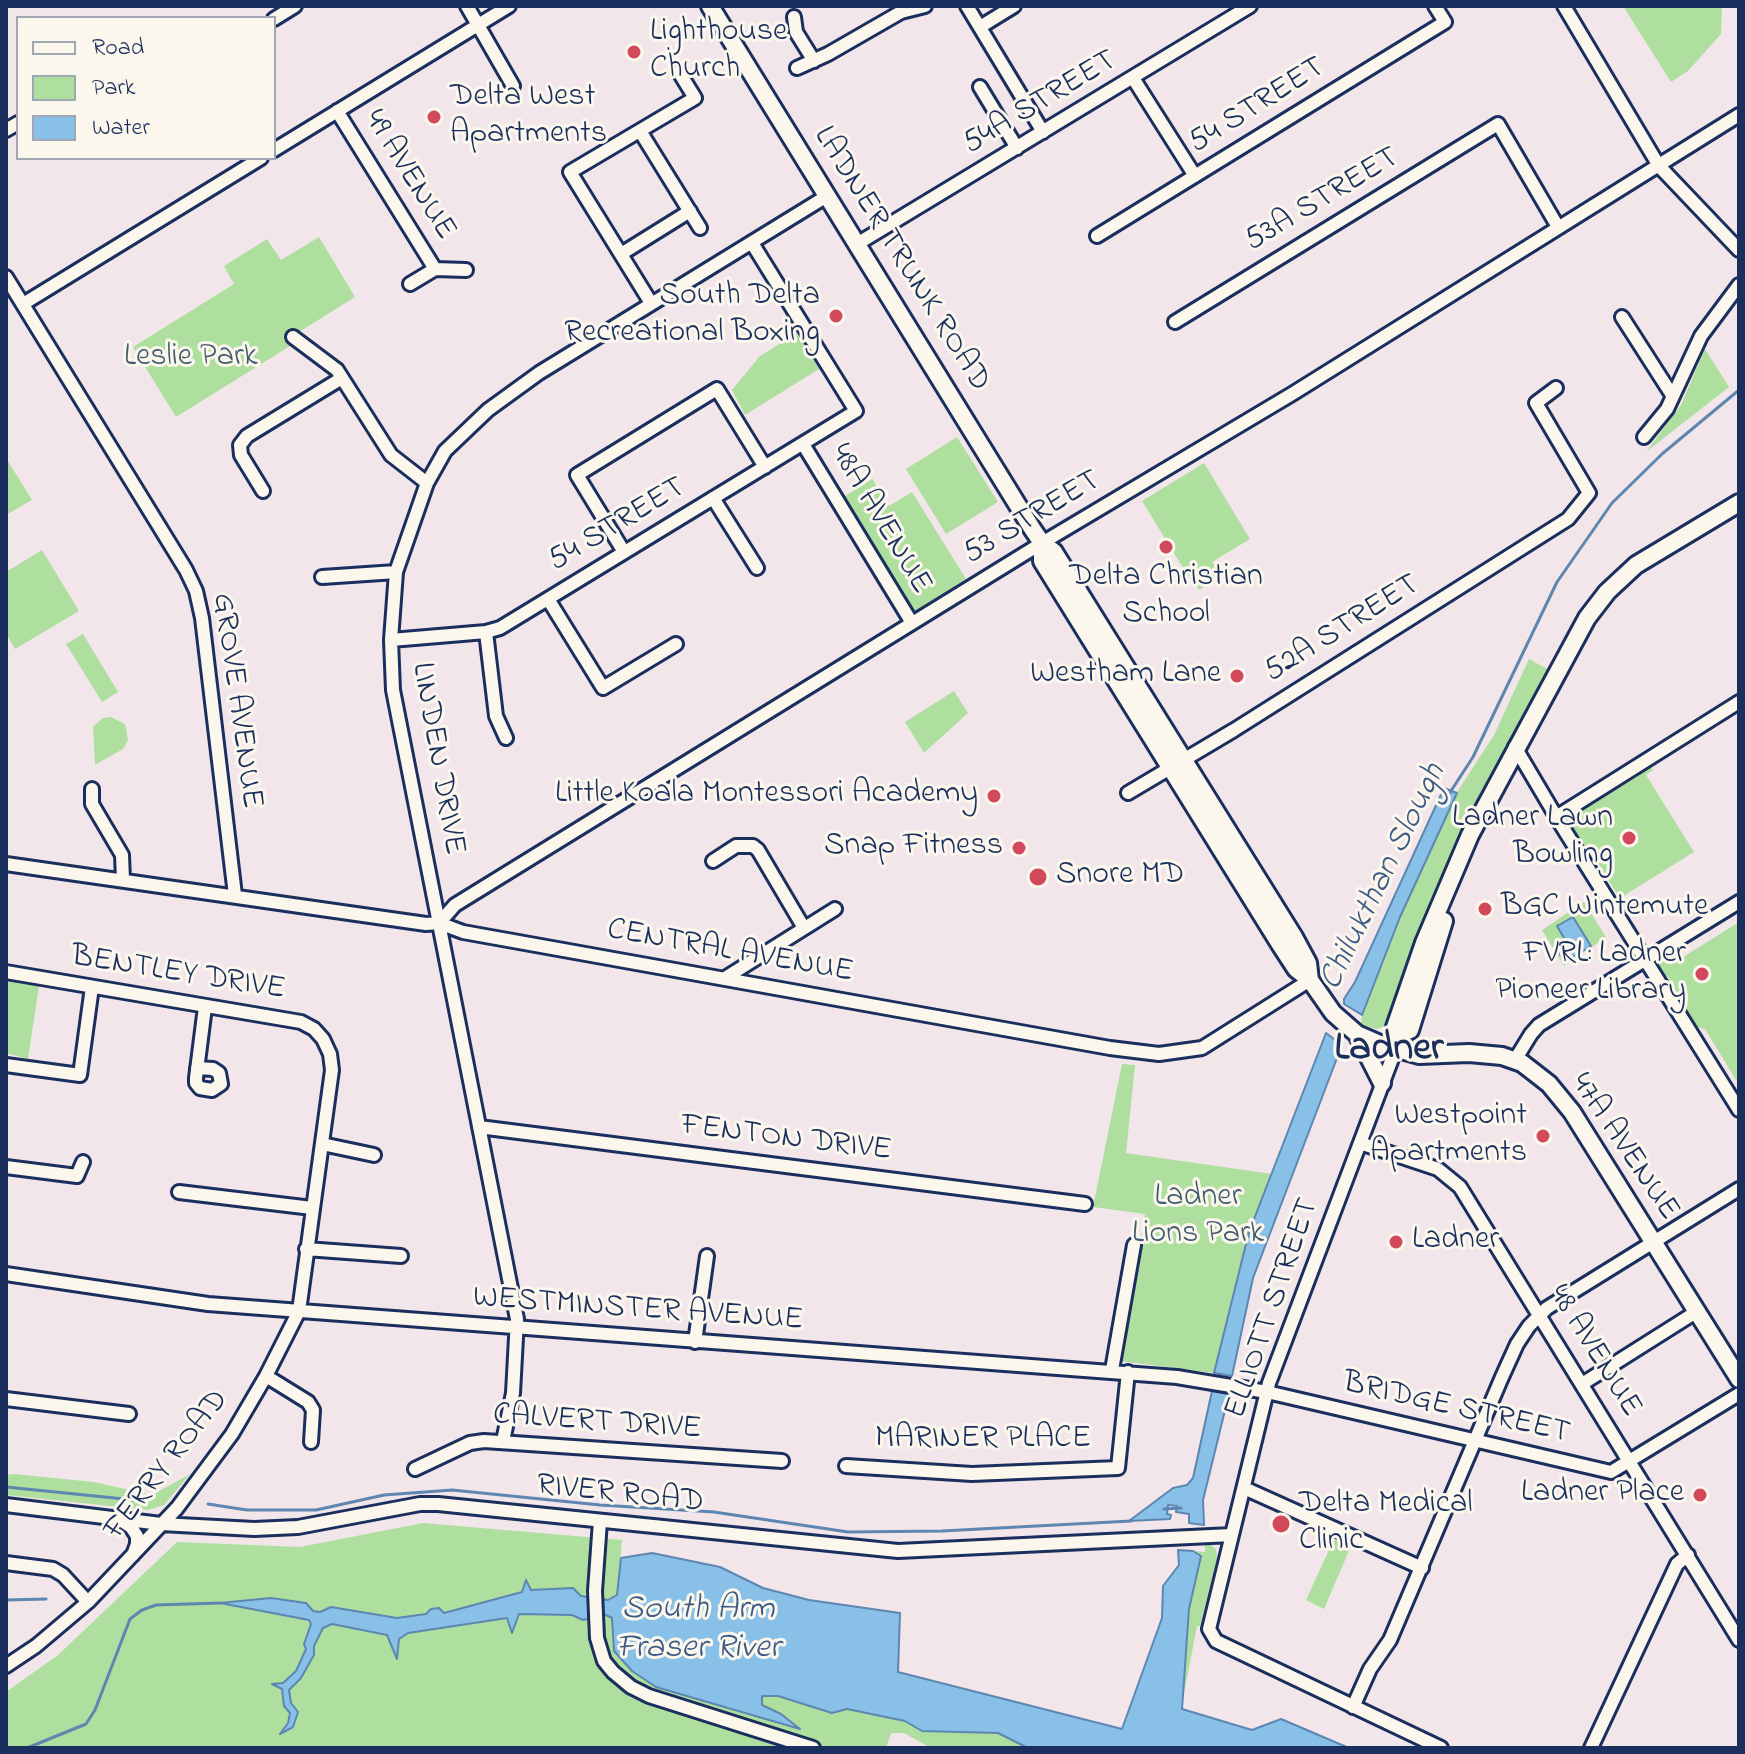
<!DOCTYPE html>
<style>
body{margin:0}
#map{position:relative;width:1745px;height:1754px;overflow:hidden;background:#f2e6eb;font-family:"Indie Flower",sans-serif}
canvas{display:block}
.frame{position:absolute;inset:0;border:8px solid #1b2f5e;pointer-events:none}
.legend{position:absolute;left:16px;top:16px;width:260px;height:144px;box-sizing:border-box;background:#fbf7ec;border:2px solid #a1a7b3;margin:0;padding:10px 14px;list-style:none;font-size:24px;color:#1b2f5e}
.legend li{display:flex;align-items:center;gap:16px;height:40px}
.legend b{width:40px;border:2px solid #a1a7b3}
</style>
<div id="map">
<canvas width="1745" height="1754"></canvas>
<div class="frame"></div>
<ul class="legend">
<li><b style="height:10px;background:#fbf7ec"></b>Road</li>
<li><b style="height:22px;background:#aedf9f"></b>Park</li>
<li><b style="height:22px;background:#89c0e7"></b>Water</li>
</ul>
</div>
<script>
const c = document.querySelector('canvas').getContext('2d');
c.lineJoin = 'round';
function paint(path, color) { c.fillStyle = color; c.fill(path, 'evenodd'); }
const toPath = rows => new Path2D(rows.map(r => 'M' + r).join(''));
function stroke(path, color, width, dash) { c.strokeStyle = color; c.lineWidth = width; c.lineCap = dash ? 'butt' : 'round'; c.setLineDash(dash || []); c.stroke(path); }
function drawText(font, color, halo, rows, align = 'center') {
  c.font = font + ' "Indie Flower",sans-serif'; c.lineWidth = 6; c.setLineDash([]); c.textBaseline = 'middle'; c.strokeStyle = halo; c.fillStyle = color; for (const [text, x, y, turn = 0] of rows) {
    c.save(); c.translate(x, y); c.rotate((+turn || 0) * Math.PI / 180); c.textAlign = isNaN(turn) ? turn : align; if (halo) c.strokeText(text, 0, 0); c.fillText(text, 0, 0); c.restore();
  }
}
paint(toPath([
 [1623,6,1722,6,1721,34,1688,71,1671,82],
 [319,237,355,297,299,332,290,346,176,417,133,347,234,284,224,266,267,239,281,260],
 [797,333,819,369,745,415,732,390,760,356],
 [1705,349,1729,387,1646,452,1681,405],
 [957,437,998,502,946,534,906,469],
 [6,458,32,500,6,515],
 [1204,463,1250,539,1212,562,1221,572,1221,576,1199,590,1192,577,1203,568,1188,576,1142,501],
 [872,479,889,506,912,492,966,579,913,612,842,498],
 [42,550,79,611,15,649,6,633,6,572],
 [83,634,118,692,102,702,66,644],
 [1529,659,1549,670,1482,790,1435,904,1414,946,1390,1020,1385,1026,1377,1029,1361,1025,1362,1015,1400,917,1450,803,1494,735],
 [954,691,968,713,924,753,905,722],
 [111,717,125,724,128,740,123,749,95,765,93,727,103,718],
 [1650,765,1653,770,1646,775,1694,852,1614,902,1612,898,1617,894,1590,849,1584,852,1565,819,1637,777,1638,772],
 [1584,902,1606,937,1564,966,1542,930],
 [1739,922,1739,1085,1705,1029,1693,1026,1685,1013,1686,1007,1667,976,1663,975,1658,965,1668,956,1680,959],
 [6,980,39,986,28,1059,6,1053],
 [1122,1064,1135,1065,1126,1153,1272,1174,1249,1232,1214,1373,1120,1361,1145,1214,1093,1207],
 [14,1474,94,1482,152,1495,190,1474,164,1505,148,1510,6,1495,6,1475],
 [423,1523,622,1540,617,1596,612,1618,614,1651,781,1714,762,1705,762,1696,778,1696,832,1713,847,1709,905,1721,922,1731,998,1733,1028,1748,931,1748,904,1733,891,1733,886,1748,6,1748,6,1692,58,1655,177,1542,300,1547],
 [1334,1539,1351,1546,1324,1609,1306,1600],
 [1205,1545,1211,1545,1216,1549,1217,1558,1200,1626,1197,1626,1181,1709,1189,1609,1201,1557,1193,1551,1205,1552]
]), '#aedf9f');
const water = toPath([
 [1444,788,1457,793,1400,917,1362,1015,1344,1004,1344,999,1355,982,1444,788],
 [1573,917,1591,946,1565,962,1557,950,1567,943,1557,926,1573,917],
 [1326,1033,1342,1045,1253,1278,1232,1376,1214,1373,1249,1232,1326,1033],
 [1212,1391,1229,1394,1203,1500,1204,1525,1189,1523,1189,1514,1176,1512,1177,1506,1168,1505,1167,1514,1171,1515,1170,1519,1129,1521,1173,1488,1187,1485,1193,1478,1212,1391],
 [1178,1550,1193,1551,1201,1556,1189,1609,1182,1709,1252,1730,1281,1719,1349,1748,1028,1748,998,1733,922,1731,905,1721,847,1709,832,1713,778,1696,762,1696,762,1705,781,1714,800,1729,656,1687,632,1671,614,1651,612,1618,606,1615,583,1620,572,1615,519,1614,512,1633,507,1618,408,1633,399,1639,397,1659,387,1635,332,1624,323,1628,314,1646,314,1655,301,1678,289,1690,291,1703,298,1712,293,1727,280,1734,288,1723,290,1713,284,1706,282,1689,272,1684,283,1683,296,1671,306,1649,304,1644,311,1624,309,1620,220,1603,271,1598,306,1603,313,1611,320,1612,331,1607,397,1618,426,1614,431,1609,439,1608,444,1613,522,1592,526,1580,531,1590,573,1588,581,1596,608,1600,617,1595,621,1558,652,1553,720,1567,763,1588,809,1600,900,1613,898,1672,1122,1729,1162,1618,1163,1586,1179,1565,1178,1550]
]);
paint(water, '#89c0e7');
stroke(water, '#5d86b0', 2);
stroke(toPath([
 [1449,794,1473,757,1557,582,1612,503,1662,454,1739,390],
 [6,1487,144,1501],
 [208,1504,247,1510,316,1510,384,1495,452,1490,600,1505,714,1512,848,1532,942,1531,1131,1521],
 [1164,1509,1181,1508],
 [6,1600,46,1599],
 [27,1748,86,1724,95,1710,130,1619,142,1610,156,1605,220,1603]
]), '#5d86b0', 3);
const minor = toPath([
 [467,6,513,86],
 [967,6,1043,132],
 [1564,6,1659,166,1739,250],
 [794,17,796,32,814,61],
 [274,19,295,6],
 [980,27,1014,6],
 [797,68,828,54,901,12,925,6],
 [1133,78,1195,176],
 [980,87,1017,148],
 [337,111,435,269],
 [6,130,18,123],
 [640,131,700,228],
 [274,150,509,6],
 [1097,236,1445,22,1435,6],
 [857,244,1250,6],
 [621,254,690,211],
 [6,277,186,570,196,591,202,618,235,895],
 [410,284,435,269,466,270],
 [651,303,570,172,695,98,679,72],
 [23,304,261,158],
 [1622,317,1672,395],
 [1175,322,1498,124,1558,227],
 [293,337,337,370,391,455,427,483],
 [1644,437,1667,409,1701,336,1739,285],
 [803,444,912,623],
 [263,491,241,455,240,445,247,436,342,378],
 [713,498,757,568],
 [624,552,577,475,717,389,765,467],
 [322,577,396,572],
 [548,599,603,688,676,644],
 [486,632,496,716,506,738],
 [391,640,486,632,500,628,856,411,752,243],
 [1515,747,1560,823,1739,1110],
 [92,789,92,804,122,855,123,880],
 [1128,793,1234,730,1568,519,1589,493,1536,403,1556,388],
 [1556,817,1739,702],
 [713,861,736,846,753,846,758,850,804,928],
 [6,864,426,924,439,923,463,932,1110,1048,1159,1054,1202,1048,1310,980],
 [439,923,455,905,1042,543,1292,394,1739,115],
 [6,972,301,1022,314,1029,323,1039,330,1054,332,1070,299,1311,266,1376,232,1434,177,1508,88,1602,36,1646,6,1666],
 [725,978,835,909],
 [1396,1048,1269,1383,1209,1629,1216,1641,1441,1748],
 [1515,1060,1531,1034,1539,1025,1739,902],
 [6,1065,80,1075,92,987],
 [197,1068,213,1069,219,1073,221,1084,212,1090,200,1088,196,1083,196,1078,205,1007],
 [479,1127,1085,1204],
 [1360,1143,1438,1169,1460,1187,1739,1640],
 [322,1144,374,1155],
 [6,1167,77,1176,83,1162],
 [179,1192,312,1208],
 [306,1249,401,1256],
 [6,1274,208,1304,1177,1377,1267,1392,1611,1472,1739,1394],
 [695,1342,707,1256],
 [1112,1370,1134,1245],
 [266,1376,308,1402,313,1410,311,1442],
 [1582,1384,1696,1312],
 [6,1399,129,1414],
 [503,1441,513,1393,517,1319,393,690,391,640,396,572,427,483,445,451,488,410,539,373,827,196],
 [846,1466,972,1474,1118,1468,1128,1372],
 [415,1469,470,1443,484,1441,782,1461],
 [1244,1488,1422,1568],
 [6,1505,161,1524,254,1529,298,1527,420,1504,438,1504,898,1551,1232,1535],
 [122,1521,131,1527,137,1536,137,1544,133,1555],
 [600,1521,595,1591,597,1638,604,1661,613,1672,631,1687,649,1696,813,1748],
 [6,1563,53,1569,63,1575,88,1602],
 [1353,1707,1370,1669,1390,1640,1502,1377,1517,1344,1529,1326,1547,1308,1739,1189],
 [1591,1748,1677,1564,1688,1555]
]);
const major = toPath([
 [710,6,1033,530,1042,543,1054,552,1294,937,1308,963,1310,980],
 [1042,543,1042,561,1281,946,1296,969,1310,980,1333,1013,1357,1034,1380,1044,1419,1055,1469,1053,1502,1056,1522,1063,1549,1084,1572,1112,1739,1379],
 [1357,1034,1382,1083],
 [1400,1034,1410,1030,1444,921],
 [1396,1048,1400,1034,1395,1027,1424,943,1470,835,1587,618,1607,592,1636,565,1739,503]
]);
stroke(minor, '#1b2f5e', 18);
stroke(major, '#1b2f5e', 22);
stroke(minor, '#fbf7ec', 12);
stroke(major, '#fbf7ec', 16);
for (const [x, y, r, color] of [
 [634,52,8,"#d1495b"],
 [434,117,8,"#d1495b"],
 [836,316,8,"#d1495b"],
 [1166,547,8,"#d1495b"],
 [1237,676,8,"#d1495b"],
 [994,796,8,"#d1495b"],
 [1629,838,8,"#d1495b"],
 [1019,848,8,"#d1495b"],
 [1038,877,10,"#d1495b"],
 [1485,909,8,"#d1495b"],
 [1702,974,8,"#d1495b"],
 [1543,1136,8,"#d1495b"],
 [1396,1242,8,"#d1495b"],
 [1700,1495,8,"#d1495b"],
 [1281,1524,10,"#d1495b"]
]) { const dot = new Path2D(); dot.arc(x, y, r, 0, 2 * Math.PI); c.fillStyle = color; c.fill(dot); stroke(dot, '#fbf7ec', 3); }
drawText('32px', '#1b2f5e', '#fbf7ec', [
 ["Lighthouse",650,34,"left"],
 ["Church",650,71,"left"],
 ["Delta West",450,99,"left"],
 ["Apartments",450,136,"left"],
 ["South Delta",820,298],
 ["Recreational Boxing",820,335],
 ["Delta Christian",1166,579,"center"],
 ["School",1166,616,"center"],
 ["Westham Lane",1221,676],
 ["Little Koala Montessori Academy",978,796],
 ["Ladner Lawn",1613,820],
 ["Bowling",1613,857],
 ["Snap Fitness",1003,848],
 ["Snore MD",1056,877,"left"],
 ["BGC Wintemute",1501,909,"left"],
 ["FVRL: Ladner",1686,956],
 ["Pioneer Library",1686,993],
 ["Westpoint",1527,1118],
 ["Apartments",1527,1155],
 ["Ladner",1412,1242,"left"],
 ["Ladner Place",1684,1495],
 ["Delta Medical",1299,1506,"left"],
 ["Clinic",1299,1543,"left"]
], 'right');
drawText('32px', '#1b2f5e', '#fbf7ec', [
 ["54A STREET",1041,104,-31],
 ["54 STREET",1258,107,-32],
 ["49 AVENUE",408,176,58],
 ["53A STREET",1323,201,-31],
 ["LADNER TRUNK ROAD",900,260,58],
 ["53 STREET",1033,519,-31],
 ["48A AVENUE",879,520,59],
 ["54 STREET",618,526,-31],
 ["52A STREET",1343,630,-32],
 ["GROVE AVENUE",235,701,82],
 ["LINDEN DRIVE",436,759,80],
 ["CENTRAL AVENUE",730,953,10],
 ["BENTLEY DRIVE",178,975,9],
 ["FENTON DRIVE",786,1140,7],
 ["47A AVENUE",1623,1148,56],
 ["ELLIOTT STREET",1274,1309,-71],
 ["WESTMINSTER AVENUE",638,1311,4],
 ["48 AVENUE",1593,1352,58],
 ["BRIDGE STREET",1456,1410,13],
 ["CALVERT DRIVE",597,1424,4],
 ["MARINER PLACE",983,1441],
 ["FERRY ROAD",168,1466,-52],
 ["RIVER ROAD",620,1496,6]
]);
drawText('32px', '#405b6e', '#fbf7ec', [
 ["Leslie Park",191,359],
 ["Ladner",1198,1199],
 ["Lions Park",1198,1236]
]);
drawText('italic 34px', '#3c5a87', '#fbf7ec', [
 ["Chilukthan Slough",1385,878,-64],
 ["South Arm",698,1611],
 ["Fraser River",698,1650]
]);
drawText('bold 40px', '#1b2f5e', '#fbf7ec', [
 ["Ladner",1389,1051]
]);
</script>
